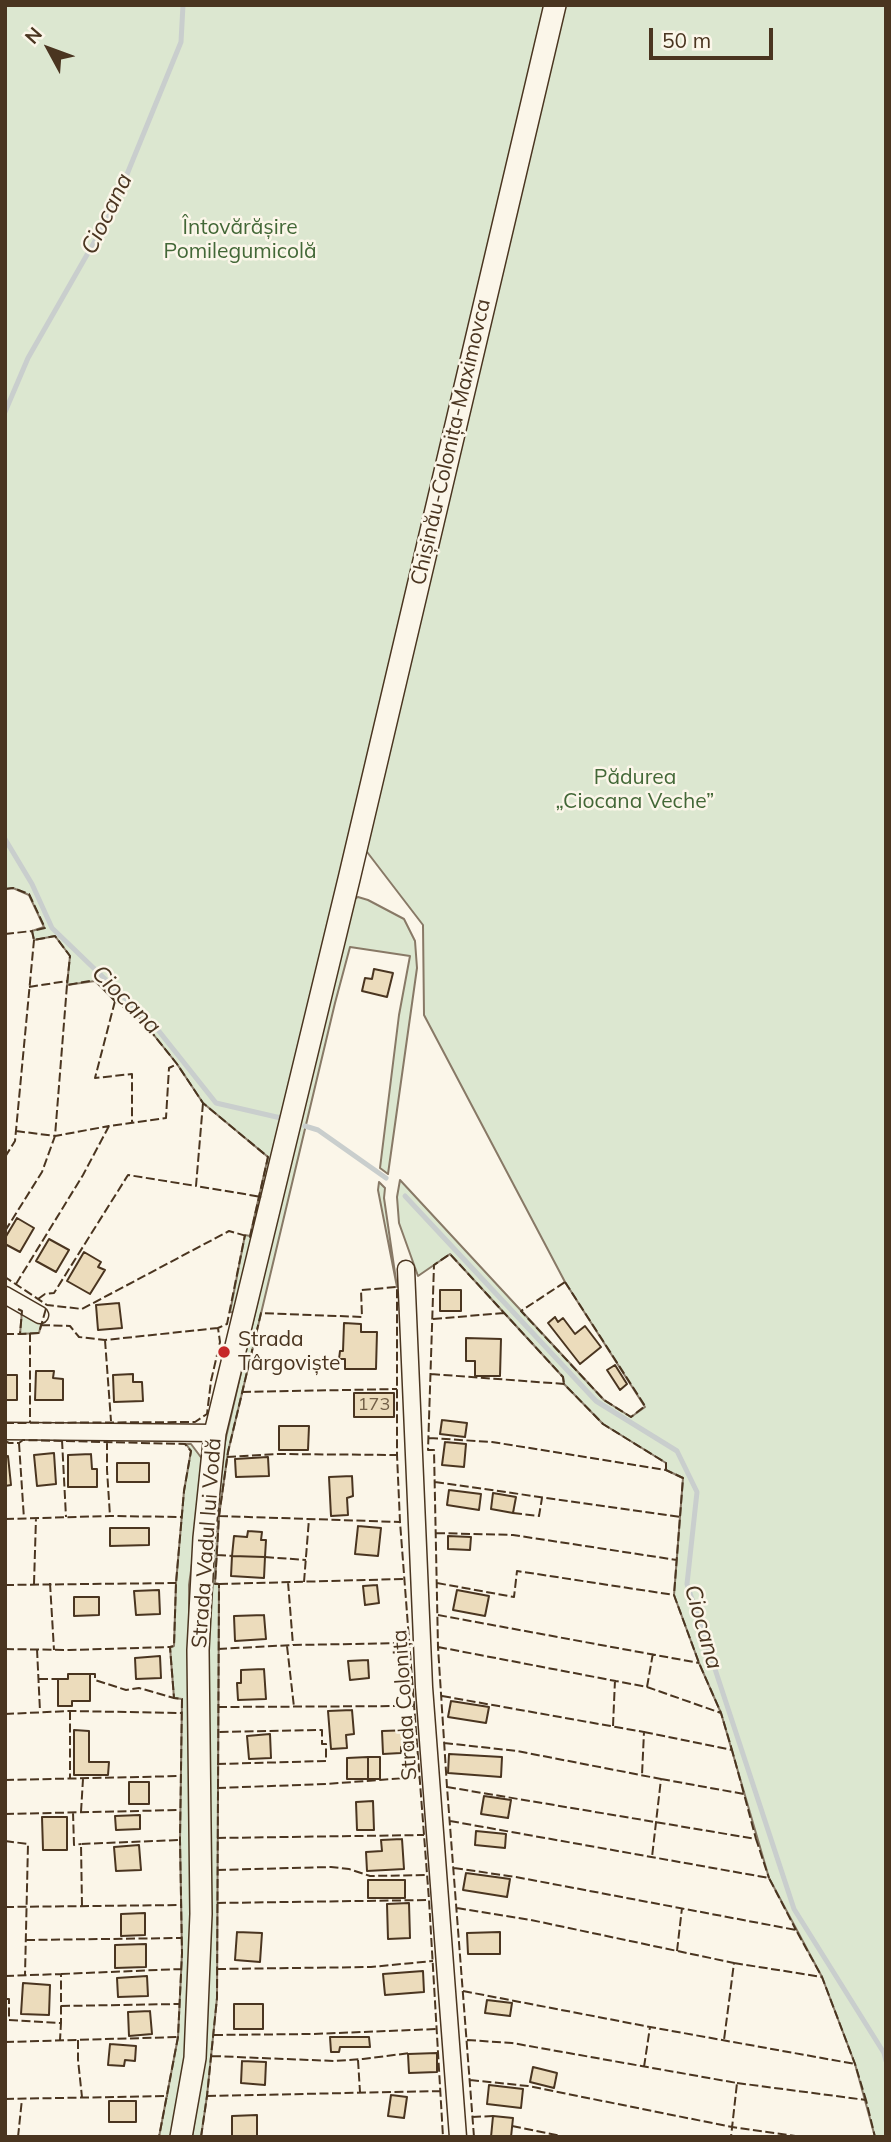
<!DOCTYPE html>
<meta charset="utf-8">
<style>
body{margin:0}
#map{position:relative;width:891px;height:2142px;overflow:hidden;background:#fbf6e9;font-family:Mulish,sans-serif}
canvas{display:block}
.frame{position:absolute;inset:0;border:7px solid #4a3520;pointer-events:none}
.north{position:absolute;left:14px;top:14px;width:70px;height:70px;-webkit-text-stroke:5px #fbf6e9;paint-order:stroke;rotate:311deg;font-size:19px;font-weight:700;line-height:28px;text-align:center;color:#4a3520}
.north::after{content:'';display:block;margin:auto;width:24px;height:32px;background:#4a3520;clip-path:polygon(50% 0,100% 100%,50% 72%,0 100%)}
.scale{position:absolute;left:649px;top:28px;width:124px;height:32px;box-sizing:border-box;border:4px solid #4a3520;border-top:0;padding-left:9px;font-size:21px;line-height:24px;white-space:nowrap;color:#4a3520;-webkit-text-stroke:5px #fbf6e9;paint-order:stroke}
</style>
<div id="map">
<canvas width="891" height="2142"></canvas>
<div class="frame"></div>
<div class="north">N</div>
<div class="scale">50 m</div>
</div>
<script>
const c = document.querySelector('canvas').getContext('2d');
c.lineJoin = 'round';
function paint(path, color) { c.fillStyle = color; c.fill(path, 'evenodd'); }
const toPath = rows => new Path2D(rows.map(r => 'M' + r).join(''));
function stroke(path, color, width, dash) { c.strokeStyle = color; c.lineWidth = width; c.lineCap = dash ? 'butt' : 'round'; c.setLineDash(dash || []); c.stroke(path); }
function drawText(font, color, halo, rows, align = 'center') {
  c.font = font + ' Mulish,sans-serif'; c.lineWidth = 5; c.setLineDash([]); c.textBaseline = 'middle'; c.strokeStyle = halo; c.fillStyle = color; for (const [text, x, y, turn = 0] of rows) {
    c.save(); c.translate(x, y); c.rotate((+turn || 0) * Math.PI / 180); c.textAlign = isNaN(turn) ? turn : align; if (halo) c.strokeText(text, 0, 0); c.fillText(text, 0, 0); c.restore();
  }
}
const green = toPath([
 [5,5,547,5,238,1313,230,1312,245,1235,250,1236,268,1157,203,1103,177,1064,141,1019,115,1001,95,981,67,985,70,956,55,936,34,940,32,931,44,927,29,895,13,888,5,889,5,5],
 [563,5,886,5,886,2137,875,2137,855,2064,822,1977,769,1878,721,1713,699,1663,674,1595,683,1478,666,1470,666,1463,603,1424,564,1384,563,1377,450,1254,418,1276,399,1223,397,1197,400,1180,604,1400,631,1417,645,1407,565,1282,424,1015,423,925,364,848,563,5],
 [358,897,368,900,404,919,415,941,417,968,388,1174,380,1168,399,1015,410,956,350,947,335,1003,228,1452,219,1516,215,1583,219,1584,217,1998,207,2096,201,2137,192,2137,205,2055,205,1692,209,1568,224,1446,351,900,358,897],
 [379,1182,385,1188,384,1198,397,1287,378,1190,379,1182],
 [22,1311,42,1321,39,1333,20,1334,22,1311],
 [186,1444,191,1444,206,1464,189,1585,189,1697,194,1858,187,2068,175,2137,159,2137,178,2037,182,1953,180,1840,182,1699,174,1698,170,1647,174,1646,176,1583,184,1491,191,1451,186,1444]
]);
paint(green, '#dce7d0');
stroke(green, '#887966', 2);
stroke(toPath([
 [5,412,28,358,112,211,181,42,183,5],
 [5,839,32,884,52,928,158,1030,216,1103,281,1118],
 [305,1126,318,1130,386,1178],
 [405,1196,596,1401,677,1451,697,1492,687,1584,794,1909,884,2053,886,2061]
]), '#c9cecd', 5);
const building = toPath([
 [374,969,393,973,387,997,362,991,365,978,372,979,374,969],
 [17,1218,34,1228,20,1252,5,1244,5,1238,17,1218],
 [49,1239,69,1250,56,1272,36,1261,49,1239],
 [84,1252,101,1262,98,1267,105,1270,90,1294,67,1281,84,1252],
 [440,1290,461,1290,461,1311,440,1311,440,1290],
 [119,1303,122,1328,98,1330,96,1305,119,1303],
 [555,1317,558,1322,563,1318,575,1334,585,1326,601,1347,580,1364,548,1323,555,1317],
 [344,1323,361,1324,361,1332,377,1332,376,1369,345,1369,345,1359,339,1359,340,1351,343,1351,344,1323],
 [466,1338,501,1339,500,1376,475,1376,475,1361,466,1361,466,1338],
 [615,1365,627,1384,620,1390,607,1370,615,1365],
 [36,1371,54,1371,53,1378,63,1379,63,1400,35,1400,36,1371],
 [133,1374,133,1382,142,1382,143,1401,114,1402,113,1375,133,1374],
 [5,1375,17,1375,17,1400,5,1400,5,1375],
 [354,1393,394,1393,394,1417,354,1417,354,1393],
 [442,1420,467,1423,465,1437,440,1434,442,1420],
 [279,1426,309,1426,308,1450,279,1450,279,1426],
 [445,1442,466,1444,464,1467,442,1465,445,1442],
 [54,1453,56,1484,37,1486,34,1455,54,1453],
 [91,1454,92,1469,97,1469,97,1487,68,1487,68,1455,91,1454],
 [8,1456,11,1485,5,1486,5,1457,8,1456],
 [268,1457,269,1476,236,1477,235,1459,268,1457],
 [117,1463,149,1463,149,1482,117,1482,117,1463],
 [352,1476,353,1496,347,1498,348,1515,331,1516,329,1477,352,1476],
 [449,1490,481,1494,479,1510,447,1505,449,1490],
 [493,1493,516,1497,513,1513,491,1509,493,1493],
 [358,1526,381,1528,378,1556,355,1554,358,1526],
 [110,1528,149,1528,149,1545,110,1546,110,1528],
 [248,1531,262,1532,261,1540,266,1540,265,1557,232,1556,234,1536,247,1537,248,1531],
 [448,1536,471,1537,470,1550,448,1549,448,1536],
 [232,1556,265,1557,264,1578,231,1576,232,1556],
 [377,1585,379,1603,365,1605,363,1586,377,1585],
 [159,1590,160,1614,136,1615,134,1591,159,1590],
 [457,1590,489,1596,485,1616,453,1610,457,1590],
 [74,1597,99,1597,99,1615,74,1616,74,1597],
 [264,1615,266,1639,235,1641,234,1616,264,1615],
 [160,1656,161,1678,136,1679,135,1658,160,1656],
 [368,1660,369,1678,350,1680,348,1661,368,1660],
 [264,1669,266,1699,238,1700,237,1683,241,1683,241,1670,264,1669],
 [68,1674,90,1674,90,1701,72,1701,72,1706,58,1706,58,1679,68,1679,68,1674],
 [451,1701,489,1707,486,1723,448,1717,451,1701],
 [352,1710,354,1734,346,1735,347,1748,331,1749,328,1711,352,1710],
 [74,1730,89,1731,89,1762,109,1762,108,1775,74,1775,74,1730],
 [412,1730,413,1747,401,1747,401,1753,383,1754,382,1731,412,1730],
 [270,1734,271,1758,249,1759,247,1736,270,1734],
 [449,1754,502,1757,501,1777,448,1773,449,1754],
 [368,1757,368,1779,347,1779,347,1758,368,1757],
 [368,1757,380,1757,380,1779,368,1779,368,1757],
 [129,1782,149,1782,149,1804,129,1804,129,1782],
 [484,1796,511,1800,508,1818,481,1814,484,1796],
 [373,1801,374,1830,357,1830,356,1802,373,1801],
 [140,1815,140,1829,116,1830,115,1816,140,1815],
 [42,1817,67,1817,67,1850,43,1850,42,1817],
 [476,1831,506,1834,505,1848,475,1845,476,1831],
 [402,1839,404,1869,367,1871,366,1852,382,1851,381,1840,402,1839],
 [139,1845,141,1870,116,1871,114,1847,139,1845],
 [466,1873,510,1879,507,1897,463,1890,466,1873],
 [368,1880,405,1880,405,1898,368,1898,368,1880],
 [409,1903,410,1938,388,1939,387,1904,409,1903],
 [145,1913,145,1935,121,1936,121,1914,145,1913],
 [237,1932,262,1933,260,1962,235,1960,237,1932],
 [500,1932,500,1954,468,1954,467,1933,500,1932],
 [146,1944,146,1967,115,1968,115,1945,146,1944],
 [423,1971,424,1992,385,1995,383,1974,423,1971],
 [147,1976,148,1996,118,1997,117,1978,147,1976],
 [23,1983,50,1985,49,2015,21,2014,23,1983],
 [487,2000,512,2003,510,2016,485,2013,487,2000],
 [234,2004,263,2004,263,2029,234,2029,234,2004],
 [150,2011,152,2034,129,2036,128,2012,150,2011],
 [330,2037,369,2037,370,2047,340,2047,339,2052,331,2052,330,2037],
 [110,2044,136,2046,135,2061,125,2060,124,2066,108,2065,110,2044],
 [437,2053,437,2072,409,2073,408,2054,437,2053],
 [242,2061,266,2062,265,2085,241,2083,242,2061],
 [533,2067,557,2073,554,2088,530,2082,533,2067],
 [489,2085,523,2089,521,2108,487,2104,489,2085],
 [391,2095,407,2097,404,2118,388,2116,391,2095],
 [109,2101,136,2101,136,2122,109,2122,109,2101],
 [257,2115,257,2137,232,2137,232,2116,257,2115],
 [493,2116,513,2118,511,2137,491,2137,493,2116]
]);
paint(building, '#ecdcbc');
stroke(building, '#4a3520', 2);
const street = toPath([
 [406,1269,424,1687,458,2137],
 [5,1295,40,1315],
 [5,1431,215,1433]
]);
const secondary = toPath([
 [181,2137,195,2058,201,1914,198,1650,204,1538,215,1433,349,879,555,5]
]);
stroke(street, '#4a3520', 19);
stroke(secondary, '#4a3520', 24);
stroke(street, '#fbf6e9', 16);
stroke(secondary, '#fbf6e9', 21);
stroke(toPath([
 [5,889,13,888,29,894,45,928,32,931,34,940,55,936,70,956,67,985,95,980,115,1001,141,1019,177,1064,203,1103,268,1157,250,1237,229,1231,82,1309,47,1305,5,1277],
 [5,934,32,931],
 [29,987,67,981],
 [115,1001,95,1078,132,1074,132,1123],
 [203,1103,196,1186,262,1197],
 [16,1131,55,1136,109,1126],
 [5,1157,15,1141,34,940],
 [5,1231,42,1172,55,1136,67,985],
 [565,1282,645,1406,631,1417,604,1400,521,1311,565,1282],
 [16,1284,83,1175,109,1126,166,1118,169,1068,177,1064],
 [38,1299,45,1294,54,1293,128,1175,196,1186],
 [18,1309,22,1311,20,1334,39,1333,47,1305],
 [433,1319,504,1313],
 [41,1325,70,1326,79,1337,105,1340,218,1328],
 [30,1333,30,1422],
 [5,1334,20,1334],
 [105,1340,111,1421],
 [431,1374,564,1384,603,1424,666,1463,666,1470],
 [242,1392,397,1389],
 [5,1423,195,1422,207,1414,211,1381,220,1342,218,1328,227,1324,245,1235],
 [429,1438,492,1442,666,1470,683,1478,674,1595,699,1663,721,1713],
 [62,1440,66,1517],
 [5,1441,9,1443,19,1443,23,1440,185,1444,191,1451,184,1491,176,1583,174,1646,170,1647,174,1698,182,1699,180,1840,182,1953,178,2037,159,2137],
 [107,1441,107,1470,110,1516],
 [19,1443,24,1519],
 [227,1457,278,1454,397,1455],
 [435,1482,680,1517],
 [513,1513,539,1516,542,1498],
 [219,1516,400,1522],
 [5,1519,110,1516,182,1517],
 [436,1533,513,1535,677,1560],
 [217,1555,232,1556],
 [265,1557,306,1560],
 [288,1582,293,1645],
 [304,1582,309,1519],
 [50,1583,54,1650],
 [437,1583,514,1597,517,1571,674,1595],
 [34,1584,36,1518],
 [219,1584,403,1579],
 [5,1585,176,1583],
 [438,1615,699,1663],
 [287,1646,294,1707],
 [438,1647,647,1687,721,1713,732,1750],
 [5,1649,69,1650,170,1647],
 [37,1649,40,1711],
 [218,1649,293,1645,408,1643],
 [90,1674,95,1674,95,1680,126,1690,139,1688,174,1698],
 [39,1679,58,1679],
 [647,1687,653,1653],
 [442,1696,644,1732,642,1775],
 [218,1707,413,1706],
 [70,1711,70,1779],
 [5,1714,70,1711,181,1713],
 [613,1726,615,1680],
 [644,1732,732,1750,744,1794],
 [444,1743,517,1751,661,1779,652,1857],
 [217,1764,326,1761,326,1744,322,1744,322,1730,218,1732],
 [661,1779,744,1794,756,1839],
 [5,1780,181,1776],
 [447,1787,756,1839,769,1878],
 [217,1788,326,1784,419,1777],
 [73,1812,74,1845,81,1844],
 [81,1812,83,1779],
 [5,1814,180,1810],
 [450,1821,769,1878,796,1930],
 [217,1838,424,1835],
 [5,1841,28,1844,25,1975],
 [454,1868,516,1877,796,1930,822,1977],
 [217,1870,331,1867,349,1869,370,1876,427,1875],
 [217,1903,429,1900],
 [82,1906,81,1844,180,1840],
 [5,1907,181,1905],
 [457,1908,531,1920,734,1963,724,2040],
 [26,1940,182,1938],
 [677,1951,682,1908],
 [734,1963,822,1977,855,2064,866,2100],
 [217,1969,371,1967,433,1961],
 [61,1974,181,1969],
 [5,1976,61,1974,61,2023],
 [463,1991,650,2027,855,2064],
 [5,1999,9,1999,9,2020,61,2023,60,2040],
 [61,2006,179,2004],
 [214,2035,311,2034,438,2029],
 [78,2040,78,2060,82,2097],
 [467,2040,512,2043,737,2083,731,2137],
 [5,2042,178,2037],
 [212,2056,335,2061,363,2059,410,2053],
 [358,2060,360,2092],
 [644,2067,650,2027],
 [470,2080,528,2086,732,2127,803,2137],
 [737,2083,866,2100,875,2137],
 [207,2096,441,2091],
 [5,2099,168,2096],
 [472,2117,493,2116],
 [512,2126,566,2137],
 [18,2137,22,2099],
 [201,2137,207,2096,217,1998,219,1584,215,1584,219,1516,228,1452,261,1313,362,1317,361,1290,397,1287,397,1455,400,1522,429,1900,443,2137],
 [474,2137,447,1787,438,1647,434,1450,428,1450,434,1265,450,1254,563,1377,564,1384]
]), '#4a3520', 2, [9, 3.5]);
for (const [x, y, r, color] of [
 [224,1352,7,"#c62828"]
]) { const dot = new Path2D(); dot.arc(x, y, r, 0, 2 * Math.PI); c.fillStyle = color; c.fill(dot); stroke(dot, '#fbf6e9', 2.5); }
drawText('18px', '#725f47', null, [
 ["173",374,1405]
]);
drawText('21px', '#436837', '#fbf6e9', [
 ["Întovărășire",240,228],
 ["Pomilegumicolă",240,252],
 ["Pădurea",635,778],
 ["„Ciocana Veche”",635,802]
]);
drawText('21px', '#4a3520', '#fbf6e9', [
 ["Chișinău-Colonița-Maximovca",451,442,-77],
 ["Strada Vadul lui Vodă",207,1543,-86],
 ["Strada Colonița",405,1705,-94]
]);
drawText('21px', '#4a3520', '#fbf6e9', [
 ["Strada",238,1340],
 ["Târgoviște",238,1364]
], 'left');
drawText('italic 23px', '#4a3520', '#fbf6e9', [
 ["Ciocana",107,214,-64],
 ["Ciocana",126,1000,45],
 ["Ciocana",703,1627,74]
]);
</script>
